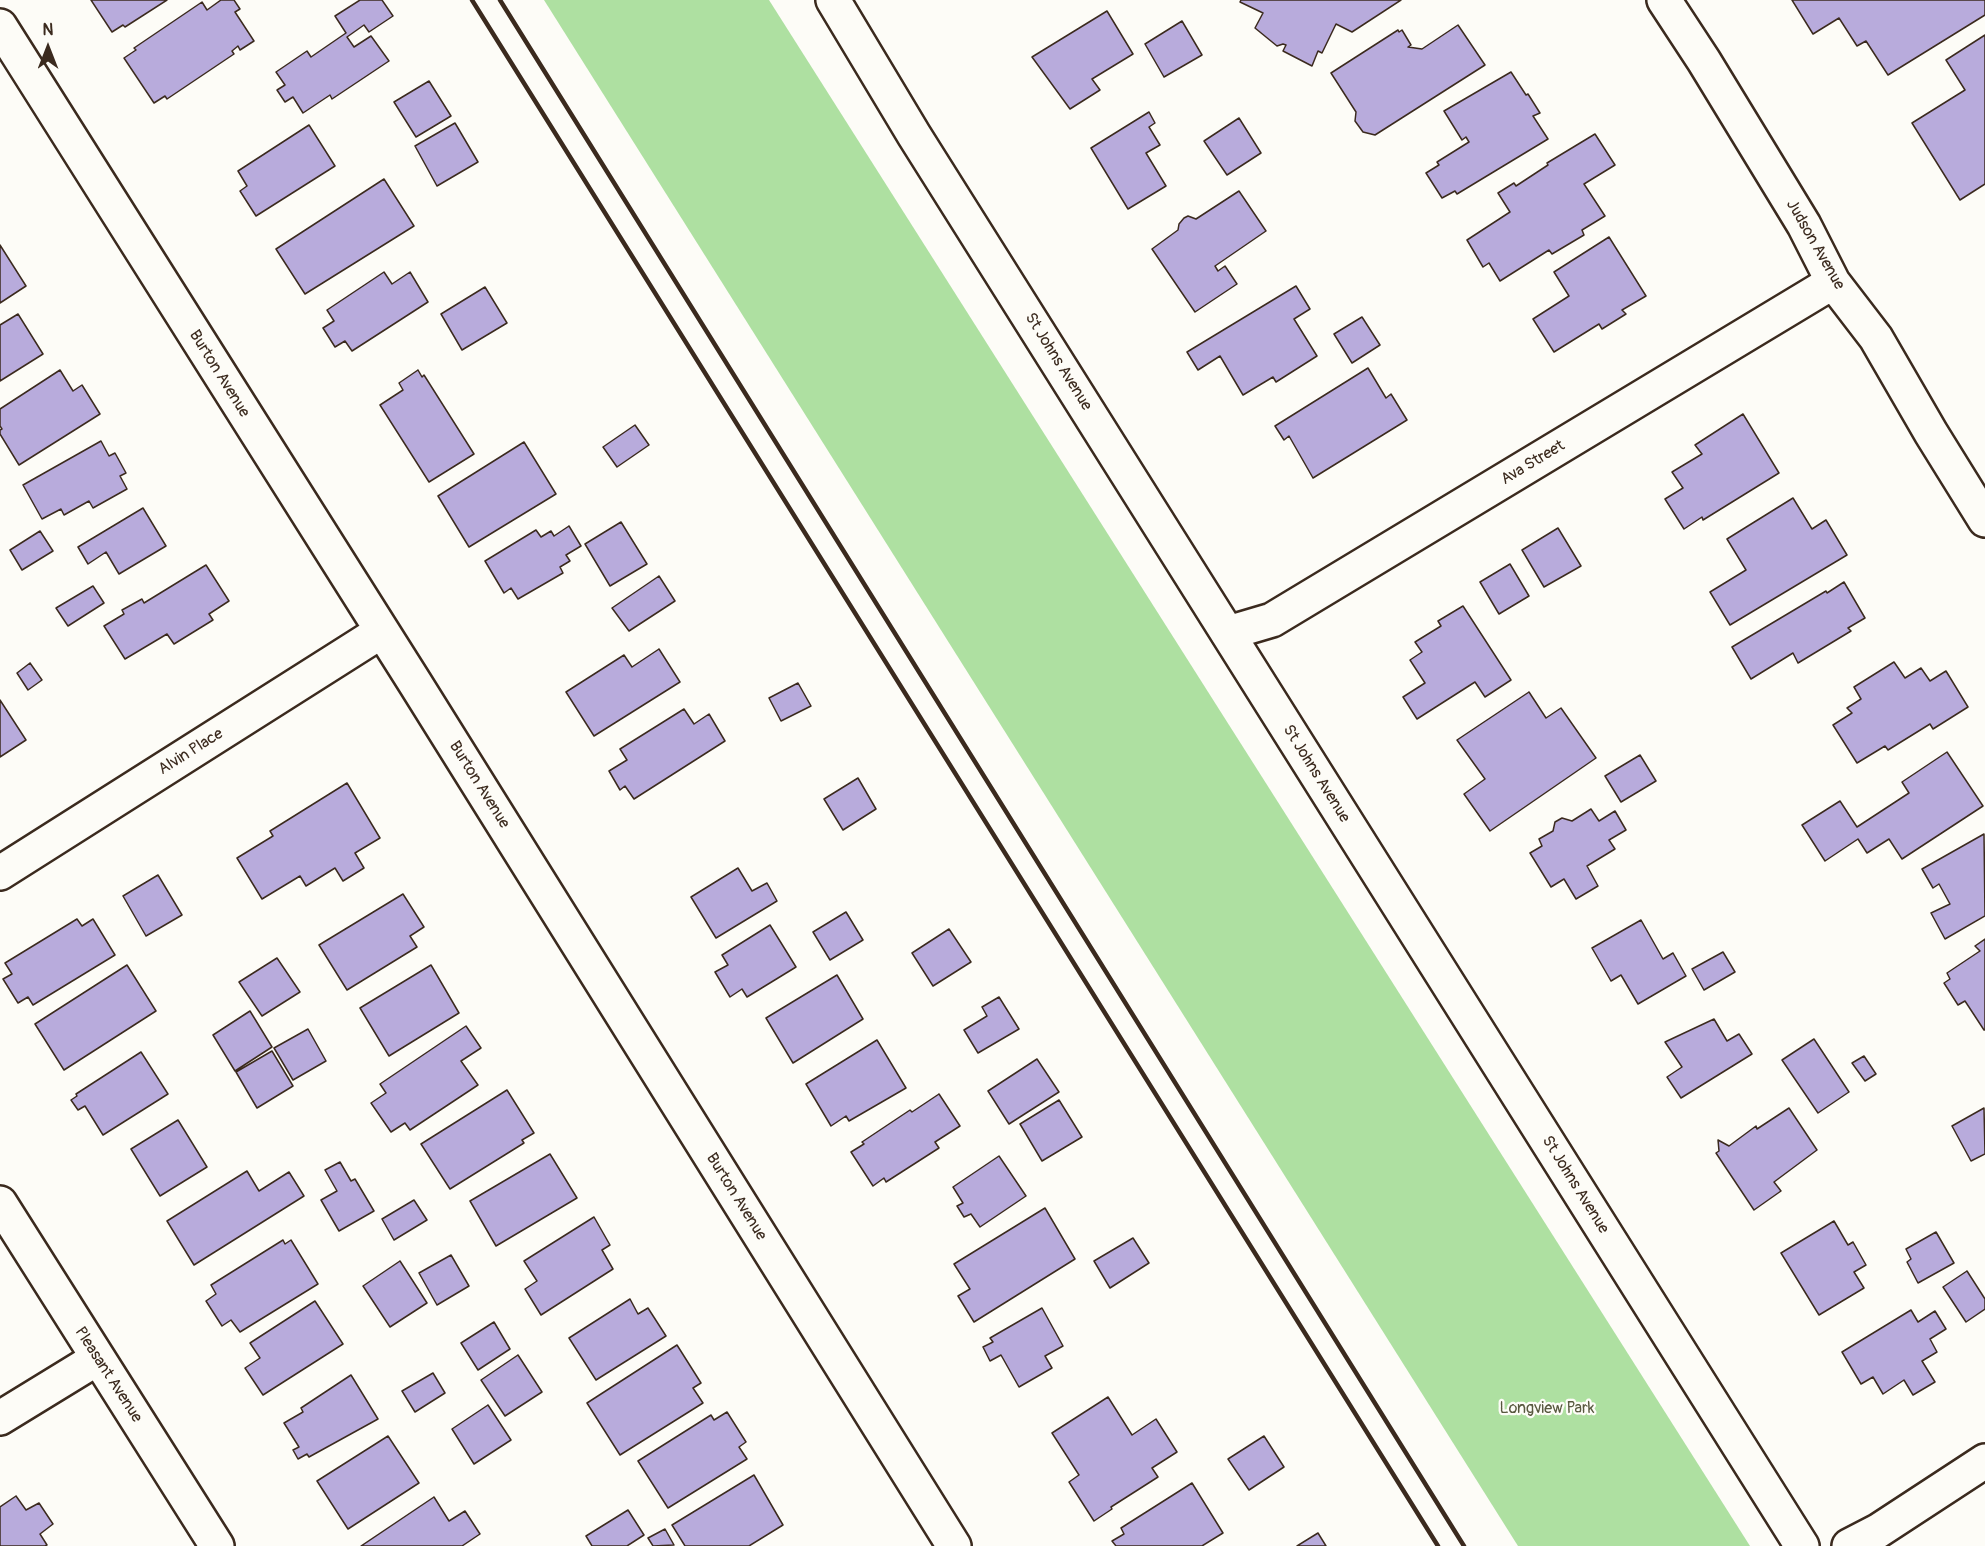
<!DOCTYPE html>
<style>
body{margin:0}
#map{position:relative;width:1985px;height:1546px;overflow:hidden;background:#fdfcf7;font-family:Pangolin,sans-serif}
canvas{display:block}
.north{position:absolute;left:18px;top:18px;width:60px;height:60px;-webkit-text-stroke:4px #fdfcf7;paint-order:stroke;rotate:0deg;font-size:16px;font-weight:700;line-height:24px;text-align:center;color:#3b2a1e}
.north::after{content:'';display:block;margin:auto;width:21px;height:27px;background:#3b2a1e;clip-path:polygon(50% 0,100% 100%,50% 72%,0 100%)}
</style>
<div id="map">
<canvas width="1985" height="1546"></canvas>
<div class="north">N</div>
</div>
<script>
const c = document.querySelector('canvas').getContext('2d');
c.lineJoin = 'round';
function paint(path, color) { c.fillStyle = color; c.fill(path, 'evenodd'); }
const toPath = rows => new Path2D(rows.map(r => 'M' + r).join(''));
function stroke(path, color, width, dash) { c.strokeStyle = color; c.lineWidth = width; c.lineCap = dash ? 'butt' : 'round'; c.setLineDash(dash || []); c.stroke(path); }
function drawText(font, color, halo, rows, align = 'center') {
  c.font = font + ' Pangolin,sans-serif'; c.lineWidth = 4.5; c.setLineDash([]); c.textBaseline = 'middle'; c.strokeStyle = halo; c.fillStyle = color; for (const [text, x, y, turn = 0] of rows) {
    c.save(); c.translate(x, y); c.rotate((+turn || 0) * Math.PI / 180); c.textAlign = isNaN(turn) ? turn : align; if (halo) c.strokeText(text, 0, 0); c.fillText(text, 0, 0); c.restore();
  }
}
paint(toPath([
 [544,0,769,0,1750,1546,1518,1546]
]), '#aee0a1');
const building = toPath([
 [91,0,167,0,125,27,123,25,112,32,91,0],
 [221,0,234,0,240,9,235,12,254,41,240,50,238,46,232,51,234,54,167,99,165,96,154,103,124,58,136,50,134,48,202,2,207,10,221,0],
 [360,0,382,0,393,16,369,32,364,25,347,37,354,47,371,36,389,61,332,99,330,95,303,113,293,97,285,102,277,90,285,85,276,72,307,51,311,57,346,33,335,16,360,0],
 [1241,0,1401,0,1352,32,1336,24,1322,53,1318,51,1312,66,1283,51,1286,45,1283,44,1277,46,1255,28,1263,13,1240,2,1241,0],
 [1792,0,1985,0,1985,15,1888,75,1866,41,1857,46,1839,18,1813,34,1792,0],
 [1107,11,1133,54,1092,79,1100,90,1070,109,1032,57,1107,11],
 [1182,21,1202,55,1164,77,1145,44,1182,21],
 [1458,25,1485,65,1375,135,1363,132,1355,121,1356,112,1331,73,1398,30,1399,32,1402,30,1411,45,1408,47,1422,49,1458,25],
 [1985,35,1985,184,1960,200,1912,123,1965,90,1946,60,1985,35],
 [1511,72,1526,95,1528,94,1540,113,1533,116,1548,139,1457,194,1455,191,1442,198,1426,173,1439,165,1437,162,1469,142,1466,137,1462,140,1444,111,1511,72],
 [429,81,451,116,416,137,394,102,429,81],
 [1149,112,1155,123,1149,127,1160,145,1146,153,1166,186,1128,209,1091,148,1149,112],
 [1239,118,1261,153,1227,175,1204,141,1239,118],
 [455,123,478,162,437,186,415,146,455,123],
 [309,125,335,166,256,216,240,191,247,186,238,171,309,125],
 [1595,134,1615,165,1584,184,1605,216,1582,230,1584,235,1552,254,1549,250,1500,281,1489,263,1483,267,1467,240,1510,212,1498,193,1514,183,1516,186,1548,165,1547,163,1595,134],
 [384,179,414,226,305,294,276,249,384,179],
 [1239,191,1266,231,1215,266,1218,271,1225,266,1237,284,1195,312,1152,249,1178,230,1179,224,1184,218,1188,216,1196,219,1239,191],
 [1609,237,1646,296,1622,310,1626,314,1602,329,1599,324,1554,352,1533,319,1569,296,1554,272,1609,237],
 [0,245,26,286,0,303,0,245],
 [384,272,392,284,410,272,428,302,352,351,345,341,335,347,323,328,334,321,327,310,384,272],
 [1296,286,1310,309,1294,319,1317,356,1276,382,1273,377,1243,395,1220,356,1198,370,1187,352,1296,286],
 [485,287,507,323,462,350,441,314,485,287],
 [18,314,43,354,0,381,0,325,18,314],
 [1362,317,1380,345,1352,363,1334,334,1362,317],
 [1368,368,1386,398,1391,394,1407,420,1313,478,1289,436,1284,440,1275,426,1368,368],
 [60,370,73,391,82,385,100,414,19,465,0,434,0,430,2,429,0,426,0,409,60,370],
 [418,370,422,377,424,375,474,454,429,482,380,405,403,390,399,383,418,370],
 [1743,414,1779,473,1703,520,1702,517,1684,529,1665,499,1683,488,1672,472,1702,454,1695,445,1743,414],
 [635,425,649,445,617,467,603,447,635,425],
 [101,441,109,456,115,453,126,473,120,476,127,489,93,508,89,501,64,515,61,509,42,519,23,485,101,441],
 [524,442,556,494,469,547,438,496,524,442],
 [1793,498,1812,529,1826,520,1847,555,1730,625,1710,592,1746,570,1727,539,1793,498],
 [143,508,166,546,119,574,106,552,88,564,78,547,143,508],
 [621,522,647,564,610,586,585,544,621,522],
 [569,526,581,546,566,555,570,561,560,567,563,573,518,599,511,588,504,593,485,561,536,530,541,537,551,531,554,536,569,526],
 [1558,528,1581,566,1544,587,1522,550,1558,528],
 [40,531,53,551,22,570,10,550,40,531],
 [1510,564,1529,596,1499,614,1480,582,1510,564],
 [206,565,229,601,209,614,213,620,174,644,167,634,125,659,104,626,124,614,122,610,142,599,144,603,206,565],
 [659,576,675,601,629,631,612,608,659,576],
 [1844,582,1865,618,1848,628,1851,631,1798,663,1793,653,1751,679,1732,647,1826,591,1827,593,1844,582],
 [93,586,104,603,68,626,56,608,93,586],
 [1463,606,1511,680,1485,697,1475,682,1417,719,1403,697,1425,683,1410,660,1422,652,1415,642,1441,626,1438,621,1463,606],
 [659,649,680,682,594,736,566,692,624,655,632,667,659,649],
 [1894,662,1905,678,1921,668,1930,681,1946,671,1968,707,1933,729,1930,724,1888,750,1885,746,1857,763,1833,725,1852,713,1847,708,1861,699,1854,687,1894,662],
 [30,663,42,680,28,690,17,673,30,663],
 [798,683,811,706,781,721,769,698,798,683],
 [1529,692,1546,718,1561,708,1596,758,1490,831,1464,794,1485,779,1457,740,1529,692],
 [0,700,26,740,0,757,0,700],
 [684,709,694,724,709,714,725,741,634,799,625,786,620,790,609,771,627,760,620,749,684,709],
 [1947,752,1983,806,1902,859,1889,839,1867,853,1858,839,1825,861,1802,825,1840,801,1857,827,1909,793,1902,782,1947,752],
 [1640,755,1656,781,1621,802,1605,776,1640,755],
 [858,778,876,809,843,830,824,799,858,778],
 [347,783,380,838,355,853,364,868,343,881,335,868,306,886,300,876,262,899,237,858,273,836,270,831,347,783],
 [1591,809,1599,821,1615,811,1626,830,1609,840,1615,849,1587,866,1598,886,1576,899,1564,879,1551,887,1530,853,1542,846,1539,839,1553,831,1555,822,1562,818,1572,821,1591,809],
 [1984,834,1985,916,1945,939,1931,913,1950,904,1939,884,1933,888,1922,869,1984,834],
 [738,868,752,891,767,883,777,901,716,938,691,897,738,868],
 [158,875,182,915,146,936,123,896,158,875],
 [403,894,424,927,410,936,417,947,347,990,319,945,403,894],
 [846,912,863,940,830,960,813,932,846,912],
 [77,919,82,926,93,919,115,955,33,1005,28,997,18,1003,3,979,12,974,5,963,77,919],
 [1641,920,1663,959,1673,953,1686,976,1638,1004,1621,975,1611,981,1592,948,1641,920],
 [770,925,796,967,747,997,742,989,730,997,715,972,728,965,722,955,770,925],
 [949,929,971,962,933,986,912,953,949,929],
 [1985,939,1985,1030,1984,1030,1965,1001,1958,1005,1944,983,1950,979,1947,973,1980,951,1975,946,1985,939],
 [1723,952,1735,972,1704,990,1692,969,1723,952],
 [277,958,300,992,262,1016,239,982,277,958],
 [127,965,156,1011,64,1070,35,1024,127,965],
 [431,965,459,1013,389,1056,360,1008,431,965],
 [837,975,863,1019,793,1063,766,1018,837,975],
 [999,997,1019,1029,978,1053,964,1030,987,1016,982,1007,999,997],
 [250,1011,272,1047,235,1071,213,1035,250,1011],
 [1714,1019,1727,1041,1739,1034,1752,1054,1681,1098,1667,1077,1682,1067,1665,1042,1714,1019],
 [466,1026,481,1048,461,1061,478,1085,410,1130,405,1123,391,1132,371,1103,386,1093,380,1084,466,1026],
 [308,1029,326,1061,293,1080,274,1048,308,1029],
 [1814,1039,1849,1092,1818,1113,1782,1060,1814,1039],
 [877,1040,906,1088,849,1121,846,1116,831,1126,806,1084,877,1040],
 [272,1051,293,1086,257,1108,236,1072,272,1051],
 [141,1052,168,1094,103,1135,85,1106,78,1110,71,1100,77,1096,76,1094,141,1052],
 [1864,1056,1876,1074,1865,1081,1852,1063,1864,1056],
 [1037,1059,1059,1092,1009,1124,988,1091,1037,1059],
 [507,1090,534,1133,522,1140,524,1143,450,1189,421,1144,507,1090],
 [939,1094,960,1126,935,1142,939,1148,886,1182,884,1178,873,1186,851,1152,864,1144,862,1142,910,1110,912,1112,939,1094],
 [1059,1100,1082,1137,1042,1161,1020,1124,1059,1100],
 [1789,1108,1817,1150,1774,1182,1781,1191,1754,1210,1716,1153,1719,1151,1718,1140,1729,1146,1756,1126,1757,1129,1789,1108],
 [1984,1108,1985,1154,1971,1161,1952,1126,1984,1108],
 [178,1120,207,1167,160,1196,131,1149,178,1120],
 [550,1154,577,1198,496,1246,470,1201,550,1154],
 [999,1156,1026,1196,980,1227,971,1214,964,1217,957,1206,963,1203,953,1187,999,1156],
 [340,1162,351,1181,355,1179,374,1211,339,1231,321,1200,337,1191,325,1170,340,1162],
 [247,1171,259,1191,289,1172,304,1196,194,1265,167,1221,247,1171],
 [414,1200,427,1220,394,1240,382,1219,414,1200],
 [1045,1208,1075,1259,974,1322,958,1296,970,1289,954,1264,1045,1208],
 [594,1217,610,1245,602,1250,613,1269,541,1315,525,1289,537,1281,524,1261,594,1217],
 [1834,1221,1848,1245,1853,1242,1866,1265,1854,1272,1864,1288,1819,1315,1781,1253,1834,1221],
 [1936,1232,1954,1263,1918,1283,1907,1262,1911,1259,1906,1249,1936,1232],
 [1133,1238,1149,1263,1110,1288,1094,1261,1133,1238],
 [283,1240,285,1244,291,1240,318,1284,240,1332,231,1320,222,1326,206,1301,216,1294,211,1285,283,1240],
 [451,1255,469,1286,437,1305,419,1273,451,1255],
 [400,1261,427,1303,390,1327,363,1286,400,1261],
 [1967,1271,1985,1299,1985,1309,1966,1322,1943,1287,1967,1271],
 [630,1299,638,1314,648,1308,666,1336,596,1380,569,1338,630,1299],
 [315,1301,343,1344,263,1395,245,1368,260,1358,250,1343,315,1301],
 [1042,1308,1063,1346,1045,1356,1052,1368,1019,1387,1001,1355,990,1361,983,1347,993,1342,990,1338,1042,1308],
 [1911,1310,1918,1322,1935,1311,1946,1329,1930,1339,1937,1352,1922,1361,1935,1382,1913,1395,1904,1380,1883,1394,1873,1377,1861,1384,1842,1352,1911,1310],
 [494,1322,510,1349,478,1370,461,1343,494,1322],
 [677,1345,701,1383,693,1388,703,1403,620,1455,587,1403,677,1345],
 [518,1355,542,1392,505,1416,481,1380,518,1355],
 [433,1373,445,1393,415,1412,402,1391,433,1373],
 [351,1375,378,1419,309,1457,307,1454,298,1459,293,1450,299,1447,284,1423,303,1412,301,1408,351,1375],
 [1108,1397,1132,1435,1156,1419,1177,1452,1152,1468,1158,1477,1111,1507,1112,1509,1094,1521,1069,1482,1079,1475,1052,1433,1108,1397],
 [488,1405,511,1440,474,1464,452,1429,488,1405],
 [727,1412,746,1442,739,1447,747,1459,668,1508,638,1461,711,1415,714,1420,727,1412],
 [388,1436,419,1483,348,1529,317,1481,388,1436],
 [1264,1436,1284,1467,1249,1490,1228,1459,1264,1436],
 [754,1475,783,1525,749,1546,685,1546,672,1525,754,1475],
 [1192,1483,1223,1533,1202,1546,1116,1546,1112,1541,1124,1534,1121,1528,1192,1483],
 [16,1496,26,1510,39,1503,53,1524,40,1534,47,1545,45,1546,0,1546,0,1507,16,1496],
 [434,1497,449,1521,465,1511,480,1534,462,1546,361,1546,434,1497],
 [628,1510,644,1535,627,1546,592,1546,586,1536,628,1510],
 [665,1529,674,1545,653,1546,648,1538,665,1529],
 [1318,1533,1326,1546,1297,1546,1318,1533]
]);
paint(building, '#b8abdc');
stroke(building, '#3b2a1e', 1.5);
const minor = toPath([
 [1664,0,1704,61,1804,225,1833,282,1876,338,1931,433,1985,520],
 [0,26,415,683,954,1546],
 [1228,633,1272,620,1833,282],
 [0,873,382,631],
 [0,1203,217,1546],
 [0,1418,98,1358],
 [1849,1546,1878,1531,1985,1461]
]);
const tertiary = toPath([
 [833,0,914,135,1802,1546]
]);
stroke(minor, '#3b2a1e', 38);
stroke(tertiary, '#3b2a1e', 38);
stroke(minor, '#fdfcf7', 33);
stroke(tertiary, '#fdfcf7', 33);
stroke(toPath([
 [472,0,1438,1546],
 [500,0,1464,1546]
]), '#3b2a1e', 4.5);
drawText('16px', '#3b2a1e', '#fdfcf7', [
 ["Judson Avenue",1815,245,60],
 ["St Johns Avenue",1058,362,58],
 ["Burton Avenue",219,374,58],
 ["Ava Street",1533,463,-31],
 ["Alvin Place",191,752,-32],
 ["St Johns Avenue",1316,774,58],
 ["Burton Avenue",479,785,58],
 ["St Johns Avenue",1575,1185,58],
 ["Burton Avenue",736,1197,58],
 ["Pleasant Avenue",108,1375,57]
]);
drawText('16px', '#58583f', '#fdfcf7', [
 ["Longview Park",1547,1409]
]);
</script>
